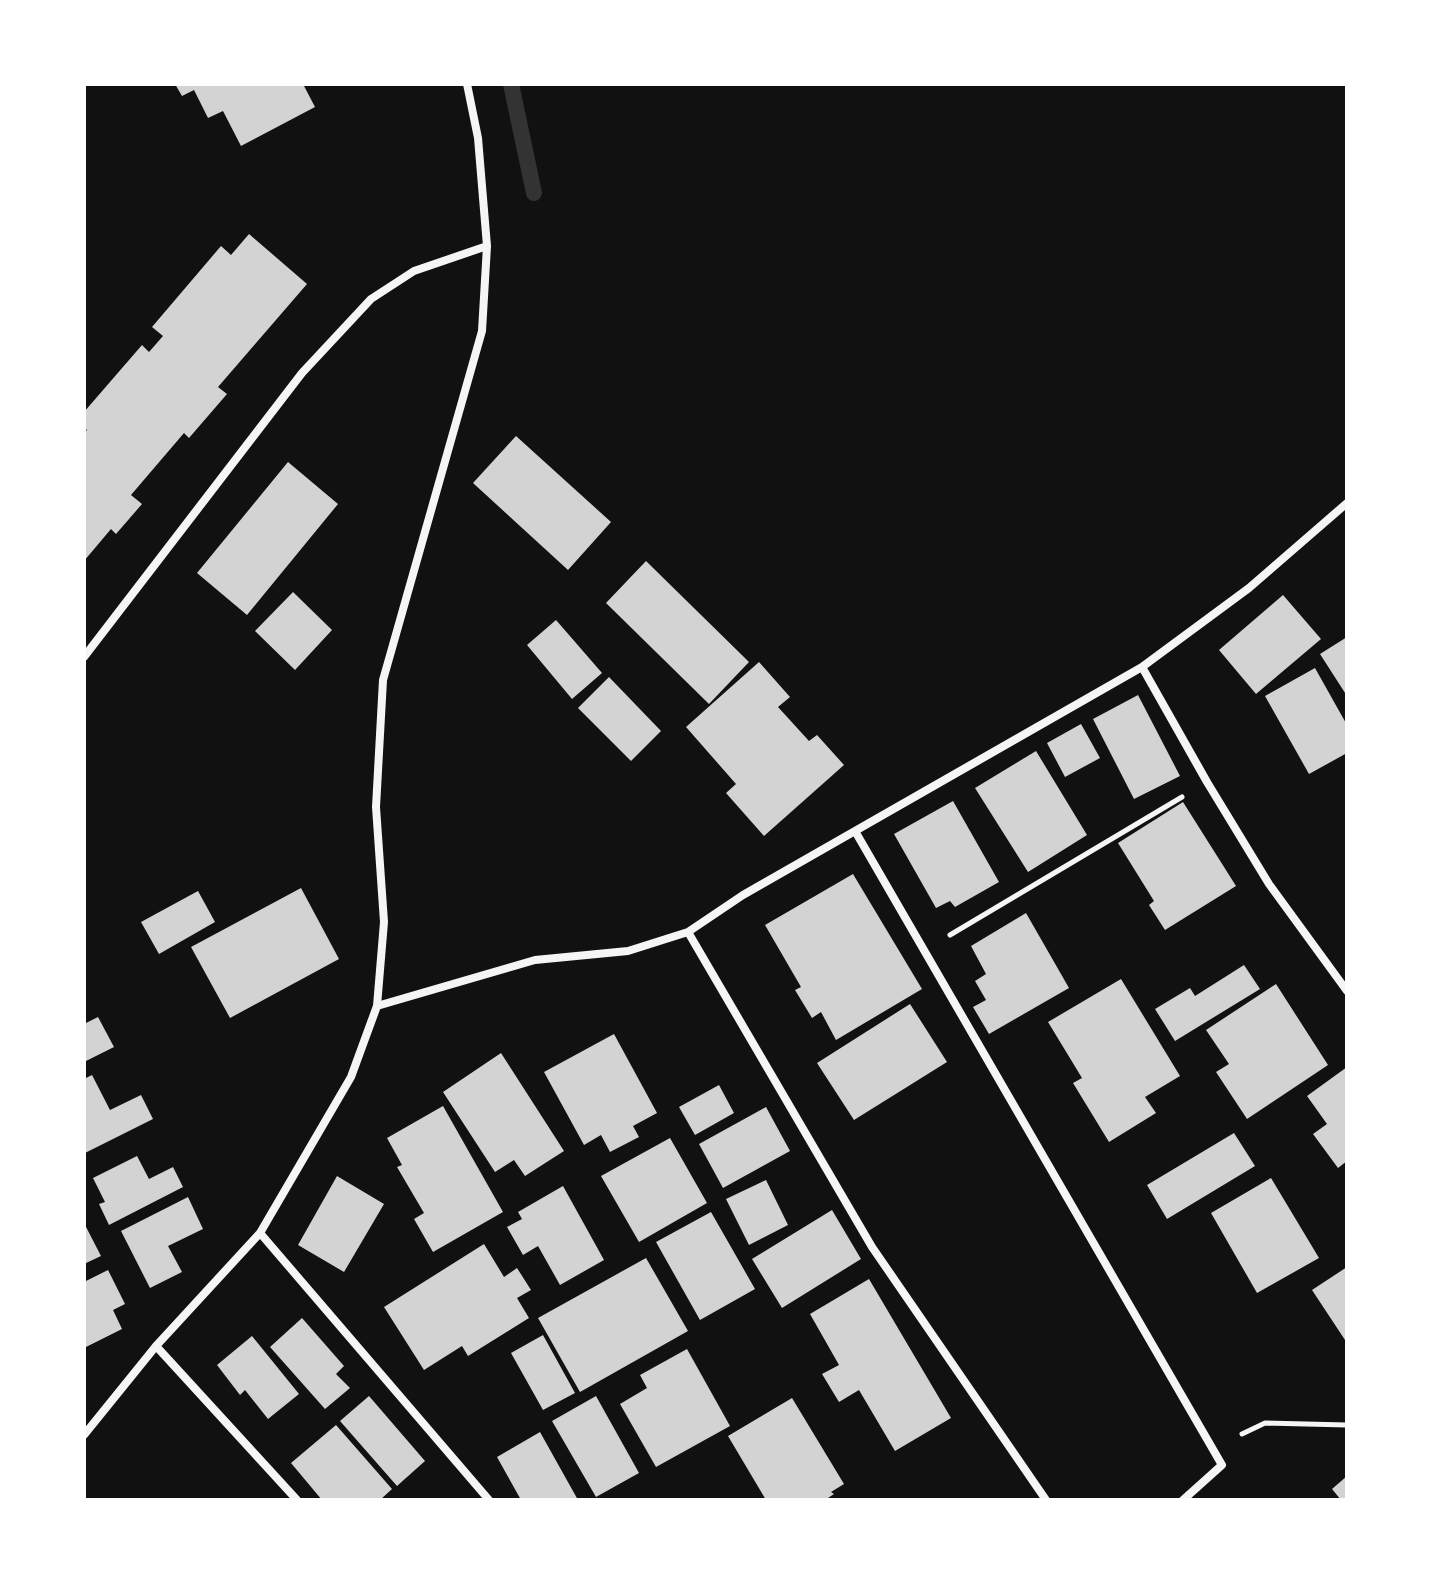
<!DOCTYPE html>
<style>
body{margin:0}
#map{position:relative;width:1431px;height:1584px;overflow:hidden;background:#111;font-family:"Libre Baskerville",serif}
canvas{display:block}
.frame{position:absolute;inset:0;border:86px solid #fff;pointer-events:none}
</style>
<div id="map">
<canvas width="1431" height="1584"></canvas>
<div class="frame"></div>
</div>
<script>
const c = document.querySelector('canvas').getContext('2d');
c.lineJoin = 'round';
const toPath = rows => new Path2D(rows.map(r => 'M' + r).join(''));
function stroke(path, color, width, dash) { c.strokeStyle = color; c.lineWidth = width; c.lineCap = dash ? 'butt' : 'round'; c.setLineDash(dash || []); c.stroke(path); }
function paint(path, color) { c.fillStyle = color; c.fill(path, 'evenodd'); }
stroke(toPath([
 [511,84,534,193]
]), '#333', 16);
paint(toPath([
 [175,84,303,84,315,107,241,146,223,111,208,118,194,90,182,96],
 [249,234,307,284,218,387,227,394,189,438,184,433,131,495,142,504,116,534,111,529,84,561,84,433,87,430,84,427,84,412,142,345,149,352,163,336,152,327,221,246,231,255],
 [516,436,611,522,568,570,473,483],
 [288,462,338,504,247,615,197,573],
 [646,561,749,662,709,704,606,603],
 [293,592,332,630,295,670,255,631],
 [1283,595,1321,639,1256,694,1219,650],
 [556,620,602,673,572,699,527,645],
 [1347,637,1347,696,1320,654],
 [759,662,790,697,778,707,809,741,817,735,844,765,764,836,726,793,736,784,686,727],
 [1315,668,1347,725,1347,753,1309,774,1265,696],
 [609,677,661,731,631,761,578,708],
 [1138,695,1180,776,1134,799,1093,719],
 [1081,724,1100,758,1065,777,1047,743],
 [1036,751,1087,835,1028,872,975,788],
 [953,801,999,882,955,907,950,901,936,908,894,834],
 [1183,802,1236,886,1165,930,1149,905,1154,901,1118,843],
 [853,874,922,989,836,1040,821,1012,812,1018,795,990,801,987,765,925],
 [301,888,339,959,230,1018,191,947],
 [198,891,215,922,159,954,141,922],
 [1026,913,1069,988,989,1034,973,1007,986,1000,975,981,986,974,971,946],
 [1244,965,1260,989,1175,1041,1155,1009,1190,988,1195,996],
 [1121,979,1180,1076,1145,1097,1156,1113,1109,1142,1073,1083,1082,1078,1048,1022],
 [1276,984,1328,1065,1247,1119,1216,1072,1229,1064,1206,1030],
 [910,1004,947,1062,854,1120,817,1063],
 [98,1017,114,1047,84,1062,84,1024],
 [614,1034,657,1113,633,1126,639,1137,610,1152,601,1135,584,1145,544,1072],
 [501,1053,564,1151,525,1176,514,1160,495,1172,443,1092],
 [1347,1067,1347,1161,1338,1168,1313,1134,1327,1124,1307,1096],
 [92,1075,110,1110,141,1095,153,1119,85,1153,84,1079],
 [719,1085,734,1113,695,1135,679,1107],
 [443,1106,503,1212,433,1252,414,1219,424,1213,397,1167,402,1165,387,1138],
 [766,1107,790,1151,723,1188,699,1144],
 [1234,1133,1255,1166,1167,1219,1147,1185],
 [670,1138,707,1203,639,1242,601,1176],
 [137,1156,149,1179,173,1167,183,1187,109,1225,99,1204,105,1202,93,1178],
 [337,1176,384,1204,344,1272,298,1245],
 [1271,1178,1319,1258,1257,1293,1211,1213],
 [766,1180,788,1225,749,1245,726,1199],
 [563,1186,604,1260,560,1285,538,1246,523,1255,507,1227,522,1219,518,1212],
 [188,1197,203,1229,168,1246,182,1272,150,1288,121,1231],
 [832,1210,861,1259,782,1308,752,1259],
 [711,1212,755,1289,700,1320,656,1242],
 [84,1223,101,1256,84,1264],
 [484,1244,504,1277,517,1268,531,1290,517,1298,529,1318,468,1356,462,1346,424,1370,384,1307],
 [646,1258,688,1331,580,1392,538,1318],
 [1347,1267,1347,1343,1312,1290],
 [108,1270,125,1304,113,1310,122,1329,84,1348,84,1282],
 [869,1279,951,1418,895,1451,859,1390,839,1402,822,1374,839,1365,810,1314],
 [302,1318,344,1366,336,1374,350,1388,325,1409,270,1347],
 [543,1335,575,1393,543,1410,511,1353],
 [252,1336,299,1394,268,1419,245,1390,240,1395,217,1365],
 [687,1349,730,1426,656,1467,620,1404,647,1388,640,1375],
 [369,1396,425,1461,397,1486,340,1421],
 [596,1396,639,1473,596,1497,552,1421],
 [792,1398,844,1484,831,1492,834,1494,825,1500,766,1500,728,1436],
 [336,1425,392,1489,380,1500,322,1500,291,1463],
 [540,1432,578,1500,521,1500,497,1457],
 [1347,1476,1347,1500,1341,1500,1332,1489]
]), '#d3d3d3');
stroke(toPath([
 [950,935,1182,797],
 [1242,1434,1265,1423,1347,1425]
]), '#f5f5f5', 5);
stroke(toPath([
 [84,657,302,373,371,299,414,271,487,246],
 [1142,667,1207,782,1269,884,1347,991],
 [855,831,1222,1465,1183,1500],
 [688,932,872,1247,1046,1500],
 [377,1006,535,960,628,951,688,932,743,895,1142,667,1249,588,1347,503],
 [260,1233,489,1500],
 [156,1346,297,1500],
 [84,1435,156,1346,260,1233,351,1077,377,1006,384,922,376,807,383,680,482,331,487,246,478,138,467,84]
]), '#f5f5f5', 8);
</script>
